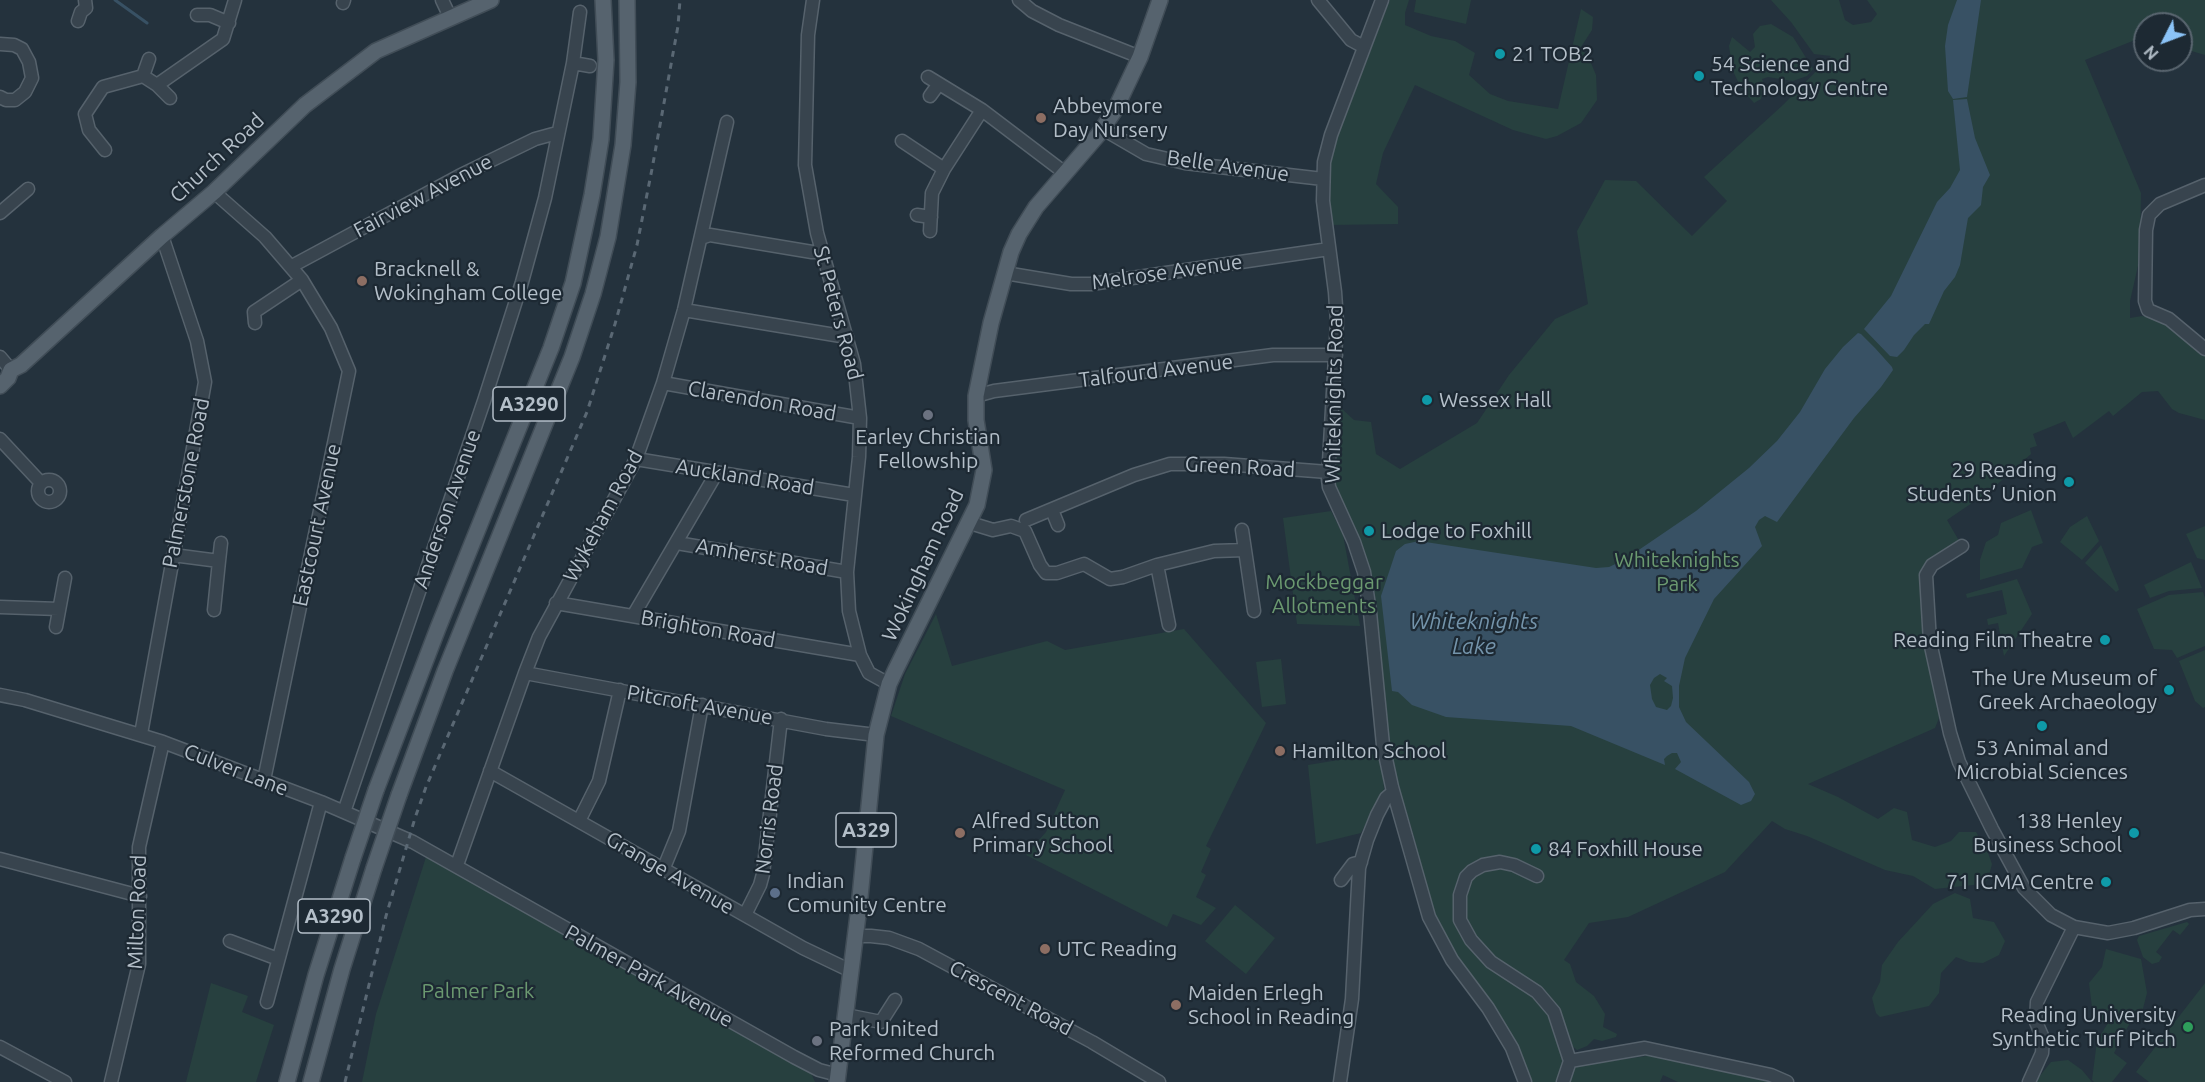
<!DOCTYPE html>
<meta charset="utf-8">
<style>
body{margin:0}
#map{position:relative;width:2205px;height:1082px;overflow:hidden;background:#24323d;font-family:Ubuntu,sans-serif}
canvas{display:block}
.north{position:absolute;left:2133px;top:12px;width:60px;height:60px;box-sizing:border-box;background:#1d2933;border:2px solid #59656f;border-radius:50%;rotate:228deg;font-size:16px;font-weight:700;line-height:24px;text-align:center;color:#b4bfc9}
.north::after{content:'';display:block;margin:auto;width:21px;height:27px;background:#8bc3f7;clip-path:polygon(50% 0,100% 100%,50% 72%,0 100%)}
</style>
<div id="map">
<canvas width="2205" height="1082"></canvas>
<div class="north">N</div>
</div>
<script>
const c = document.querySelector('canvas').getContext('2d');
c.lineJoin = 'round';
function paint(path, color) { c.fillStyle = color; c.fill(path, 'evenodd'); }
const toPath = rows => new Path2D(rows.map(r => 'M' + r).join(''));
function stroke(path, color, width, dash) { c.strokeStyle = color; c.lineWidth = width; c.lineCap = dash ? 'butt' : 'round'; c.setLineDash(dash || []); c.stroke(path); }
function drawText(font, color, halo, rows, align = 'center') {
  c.font = font + ' Ubuntu,sans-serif'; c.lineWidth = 4.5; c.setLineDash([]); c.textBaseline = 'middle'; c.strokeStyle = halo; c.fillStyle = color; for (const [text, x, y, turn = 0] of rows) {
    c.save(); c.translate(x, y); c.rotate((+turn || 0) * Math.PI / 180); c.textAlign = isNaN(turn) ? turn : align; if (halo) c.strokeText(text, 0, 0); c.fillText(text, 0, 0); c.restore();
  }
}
paint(toPath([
 [1390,0,1409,0,1405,13,1405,25,1431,36,1455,41,1475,53,1469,75,1490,94,1508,101,1558,109,1581,9,1593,17,1592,30,1581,47,1591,63,1596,75,1597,100,1581,123,1557,136,1546,139,1513,130,1415,85,1383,153,1376,184,1398,207,1398,224,1329,225,1331,153],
 [1416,0,1471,0,1466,24,1414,12],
 [1771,0,1839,0,1845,20,1853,25,1871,22,1877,14,1867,0,2205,0,2205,55,2181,48,2181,24,2145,24,2145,36,2085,60,2141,193,2140,257,2130,301,2130,318,2142,316,2156,318,2168,324,2205,355,2205,420,2179,413,2172,409,2158,391,2142,392,2113,416,2109,411,2073,438,2065,421,2033,434,2037,446,2030,448,2031,454,1991,490,1947,520,1962,546,1926,575,1941,713,1935,728,1808,784,1838,797,1878,819,1894,808,1907,812,1912,840,1935,847,1951,841,1959,832,1976,832,1987,850,1992,864,1988,879,1983,884,1935,889,1913,876,1885,870,1807,836,1785,829,1772,821,1725,872,1628,917,1589,923,1564,960,1570,964,1576,982,1594,996,1605,1014,1603,1027,1617,1034,1616,1037,1602,1041,1594,1039,1587,1046,1577,1050,1569,1043,1563,1082,1529,1082,1455,959,1427,899,1428,891,1412,830,1385,744,1370,596,1339,504,1331,472,1341,408,1354,420,1371,422,1376,454,1400,469,1477,423,1509,375,1555,319,1588,304,1577,231,1605,180,1636,181,1692,236,1727,201,1704,177,1784,104,1831,56,1814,54,1791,22],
 [1771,24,1793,37,1813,69,1807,76,1793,81,1768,77,1762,79,1764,85,1761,99,1754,103,1741,88,1733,71,1729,46,1732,37,1750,52,1755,47,1753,34,1760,26],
 [2031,510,2043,543,2032,547,2022,568,1980,580,1980,560,1986,542,1998,535,2001,523],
 [1331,511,1343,535,1360,626,1297,624,1283,518],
 [2087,516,2099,541,2082,560,2060,542,2070,527],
 [2205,526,2205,560,2197,558,2186,534],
 [2101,545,2118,586,2119,590,2116,592,2085,563],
 [2191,562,2202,588,2169,591,2150,598,2144,585],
 [2017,579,2032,614,2004,656,1998,623,1988,625,1987,619,2007,614,2002,590,1967,598,1966,594],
 [2203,592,2205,598,2205,646,2177,658,2172,650,2154,649,2137,609,2169,595],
 [936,614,952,666,1047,641,1065,650,1184,629,1266,723,1206,846,1211,849,1201,872,1206,875,1196,897,1216,908,1201,925,1173,914,1167,927,1026,855,1046,832,1065,790,891,716,905,674],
 [2205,650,2205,707,2203,708,2195,701,2179,661],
 [1281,659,1286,704,1262,707,1256,662],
 [1381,753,1384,789,1361,833,1316,844,1308,765],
 [426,857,811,1073,815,1082,362,1082,376,1014],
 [1955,893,1970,899,1973,918,1994,922,2005,941,1999,955,1983,963,1969,962,1956,957,1941,973,1939,993,1929,1006,1880,1017,1876,1013,1872,998,1880,982,1882,965,1898,942,1933,904],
 [1235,905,1275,938,1246,974,1205,941],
 [2187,922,2189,924,2180,935,2173,930,2156,952,2162,957,2159,962,2152,964,2143,957,2137,940,2139,936],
 [2106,949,2141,959,2147,993,2140,1020,2133,1017,2114,1053,2127,1063,2112,1082,2094,1082,2092,1080,2097,1041,2108,1023,2093,1015,2089,983,2102,967],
 [211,983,248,996,242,1012,274,1025,256,1082,186,1082],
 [2205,983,2205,1082,2149,1082,2136,1072],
 [1654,1055,1690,1060,1722,1071,1785,1082,1678,1082,1663,1075,1660,1082,1568,1082,1574,1066],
 [2068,1060,2082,1070,2092,1082,2035,1082,2051,1062]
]), '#27403f');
paint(toPath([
 [1957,0,1981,0,1967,97,1953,99,1948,91,1945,46,1948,25],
 [1967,99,1975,138,1990,175,1983,187,1981,205,1968,218,1960,265,1955,277,1944,291,1929,324,1925,324,1914,335,1904,350,1897,357,1890,356,1864,329,1891,296,1937,202,1950,188,1960,170,1953,100],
 [1858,333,1861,334,1875,348,1892,367,1893,370,1881,387,1854,418,1777,522,1765,516,1759,520,1755,527,1762,546,1714,599,1685,658,1679,686,1679,707,1686,722,1749,782,1755,794,1751,801,1741,805,1675,769,1681,762,1677,753,1672,753,1667,756,1664,759,1665,765,1571,726,1446,717,1412,705,1398,692,1392,691,1381,596,1396,551,1405,544,1419,541,1596,568,1609,567,1624,560,1696,511,1749,468,1777,441,1800,412,1825,369,1843,347],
 [1660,674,1667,678,1664,681,1672,686,1673,698,1671,706,1667,710,1656,707,1652,699,1650,685,1654,678]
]), '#385164');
stroke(toPath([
 [115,0,147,23]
]), '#385164', 3);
const minor = toPath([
 [442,0,450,17],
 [813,0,808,35,805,165,817,233,854,364,860,418,859,457,847,572,849,611,860,655,869,673,889,684],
 [1019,0,1032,11,1059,25,1140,57],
 [1318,0,1351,40,1364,47],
 [1382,0,1331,135,1324,162,1323,201,1335,292,1337,322,1328,479,1329,487,1354,542,1364,572,1370,612,1383,745,1392,787,1429,917,1452,960,1488,1008,1512,1048,1525,1082],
 [343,3,344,0],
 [197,15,210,15,229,23],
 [78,21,81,12,86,8,85,0],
 [0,44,14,45,22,49,29,62,32,78,25,92,15,100,6,100,0,97],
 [573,63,580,12],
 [143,76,149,59],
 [928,77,982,110,1065,173],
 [157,85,170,98],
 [930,96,938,85],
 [1103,129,1146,154,1185,163,1323,179],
 [902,141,944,169],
 [105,150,89,130,85,114,103,87,143,76,157,85,223,39,235,0],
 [2205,185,2160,204,2149,215,2146,230,2145,301,2148,310,2169,319,2205,349],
 [214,192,265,237,302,280,331,328,349,371,264,780],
 [0,213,28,189],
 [917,215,931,217],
 [930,231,932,193,944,169,982,110],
 [701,238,710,235,812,252,822,252],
 [292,266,459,176,535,139,557,133],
 [1005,273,1071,284,1091,284,1329,249],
 [684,310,847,337],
 [255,323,254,312,302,280],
 [0,357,11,370],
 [663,383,860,418],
 [976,396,994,391,1273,355,1336,355],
 [0,439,41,483],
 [636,459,854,495],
 '38 491a11 11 0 1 1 22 0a11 11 0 1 1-22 0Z',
 [1052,510,1058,525],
 [1026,520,1134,475,1170,464,1224,464,1328,472],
 [970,523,993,530,1011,526,1025,531,1040,565,1046,573,1057,573,1084,564,1110,579,1123,577,1157,565,1214,551,1245,550,1242,530],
 [677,543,847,572],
 [1962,546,1932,565,1926,575,1930,642,1950,733,1959,762,1992,829,2024,888,2051,915,2074,927,2108,933,2134,928,2190,910,2205,909],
 [1245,550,1254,611],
 [173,555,219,561,214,610],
 [219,561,221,543],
 [1157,565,1169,625],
 [556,603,860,655],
 [0,607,59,609],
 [633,616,716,474],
 [56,627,65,578],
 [525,673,826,729,876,735],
 [0,695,25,700,163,742,321,802,413,842,794,1057,819,1070,838,1075],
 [141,734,205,382,197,341,162,236],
 [490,771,803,948,851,971],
 [344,812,484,401,522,282,545,198,573,63,590,66],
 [579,821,599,781,620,690],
 [0,859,140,896],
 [457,865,525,673,539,637,636,459,663,383,684,310,727,122],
 [663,870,679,831,702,705],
 [1537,876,1514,865,1500,862,1483,865,1472,871,1466,877,1460,895,1460,920,1471,940,1491,962,1537,992,1554,1012,1570,1061,1563,1082],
 [1341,880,1353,864,1361,862],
 [745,915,760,885,763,874,781,719],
 [855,936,871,936,889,938,919,949,1092,1042,1159,1082],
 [230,941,278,959],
 [267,1002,321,802],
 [846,1015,881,1022,895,1000],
 [0,1047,65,1082],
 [1570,1061,1645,1048,1771,1075,1787,1082],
 [111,1082,139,964,139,847,163,742],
 [1340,1082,1352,999,1359,868,1367,840,1377,815,1386,798,1393,792],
 [2029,1082,2042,1053,2043,1038,2036,1022,2037,1002,2074,927]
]);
const major = toPath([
 [0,386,8,378,11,370,21,365,162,236,214,192,305,105,376,51,491,0],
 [376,790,438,628,551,348,573,283,592,195,601,139,606,60,603,0],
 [399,795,445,671,572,357,593,294,608,237,623,145,628,82,627,0],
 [287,1082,316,975,353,858],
 [311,1082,342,969,374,868],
 [837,1082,859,907,876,735,889,684,896,669,977,505,984,470,976,420,976,396,991,323,1011,252,1019,234,1036,207,1098,135,1115,110,1140,57,1160,0]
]);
stroke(minor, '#56626c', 15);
stroke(major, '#414d57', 18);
stroke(minor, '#38444e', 12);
stroke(major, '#56636e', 15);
stroke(toPath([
 [345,1082,386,916,415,818,426,787,587,412,615,324,637,245,652,169,678,26,680,0]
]), '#5a6874', 3, [6, 6]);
const majorBridge = toPath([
 [353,858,376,790],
 [374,868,399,795]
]);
stroke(majorBridge, '#414d57', 18, []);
stroke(majorBridge, '#56636e', 15);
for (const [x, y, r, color] of [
 [1500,54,6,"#0f9aa8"],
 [1699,76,6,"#0f9aa8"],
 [1041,118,6,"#8d6e63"],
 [362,281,6,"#8d6e63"],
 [1427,400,6,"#0f9aa8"],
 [928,415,6,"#6b7280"],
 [2069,482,6,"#0f9aa8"],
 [1369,531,6,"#0f9aa8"],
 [2105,640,6,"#0f9aa8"],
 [2169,690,6,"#0f9aa8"],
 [2042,726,6,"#0f9aa8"],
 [1280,751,6,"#8d6e63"],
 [960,833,6,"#8d6e63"],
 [2134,833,6,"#0f9aa8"],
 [1536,849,6,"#0f9aa8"],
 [2106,882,6,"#0f9aa8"],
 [775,893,6,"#5c6f8a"],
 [1045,949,6,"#8d6e63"],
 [1176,1005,6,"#8d6e63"],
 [2188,1027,6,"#2e9e5b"],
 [817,1041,6,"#6b7280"]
]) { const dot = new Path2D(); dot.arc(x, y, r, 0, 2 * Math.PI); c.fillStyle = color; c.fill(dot); stroke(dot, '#1d2933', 2); }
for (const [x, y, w] of [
 [529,404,72],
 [866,830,60],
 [334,916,72]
]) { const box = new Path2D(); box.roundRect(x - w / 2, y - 17, w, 34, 4.5); c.fillStyle = '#1d2933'; c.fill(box); stroke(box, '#b4bfc9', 1.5); }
drawText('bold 20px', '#b4bfc9', null, [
 ["A3290",529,404],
 ["A329",866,830],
 ["A3290",334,916]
]);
drawText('21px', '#b4bfc9', '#1d2933', [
 ["21 TOB2",1512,54],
 ["54 Science and",1711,64],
 ["Technology Centre",1711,88],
 ["Abbeymore",1053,106],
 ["Day Nursery",1053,130],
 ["Bracknell &",374,269],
 ["Wokingham College",374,293],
 ["Wessex Hall",1439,400],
 ["Earley Christian",928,437,"center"],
 ["Fellowship",928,461,"center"],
 ["29 Reading",2057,470,"right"],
 ["Students’ Union",2057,494,"right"],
 ["Lodge to Foxhill",1381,531],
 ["Reading Film Theatre",2093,640,"right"],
 ["The Ure Museum of",2157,678,"right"],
 ["Greek Archaeology",2157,702,"right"],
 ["53 Animal and",2042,748,"center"],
 ["Microbial Sciences",2042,772,"center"],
 ["Hamilton School",1292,751],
 ["Alfred Sutton",972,821],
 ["Primary School",972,845],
 ["138 Henley",2122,821,"right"],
 ["Business School",2122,845,"right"],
 ["84 Foxhill House",1548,849],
 ["Indian",787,881],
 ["Comunity Centre",787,905],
 ["71 ICMA Centre",2094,882,"right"],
 ["UTC Reading",1057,949],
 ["Maiden Erlegh",1188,993],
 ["School in Reading",1188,1017],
 ["Reading University",2176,1015,"right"],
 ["Synthetic Turf Pitch",2176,1039,"right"],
 ["Park United",829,1029],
 ["Reformed Church",829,1053]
], 'left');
drawText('21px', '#b4bfc9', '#1d2933', [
 ["Church Road",217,158,-43],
 ["Belle Avenue",1228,166,8],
 ["Fairview Avenue",423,196,-28],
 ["Melrose Avenue",1167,272,-8],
 ["St Peters Road",838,313,75],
 ["Talfourd Avenue",1156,371,-7],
 ["Whiteknights Road",1334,394,-89],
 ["Clarendon Road",762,401,10],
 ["Green Road",1240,467,3],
 ["Auckland Road",745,477,9],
 ["Palmerstone Road",186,483,-79],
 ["Anderson Avenue",447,509,-71],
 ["Wykeham Road",603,516,-62],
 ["Eastcourt Avenue",317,525,-78],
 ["Amherst Road",762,557,10],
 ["Wokingham Road",923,565,-65],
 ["Brighton Road",708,629,10],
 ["Pitcroft Avenue",700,705,10],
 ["Culver Lane",236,770,21],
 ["Norris Road",769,819,-83],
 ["Grange Avenue",670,873,30],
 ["Milton Road",137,912,-88],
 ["Palmer Park Avenue",649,976,29],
 ["Crescent Road",1011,998,28]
]);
drawText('21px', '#6b9970', '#1d2933', [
 ["Whiteknights",1677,560],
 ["Park",1677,584],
 ["Mockbeggar",1324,582],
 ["Allotments",1324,606],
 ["Palmer Park",478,991]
]);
drawText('italic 22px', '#7494ab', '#1d2933', [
 ["Whiteknights",1474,622],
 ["Lake",1474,647]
]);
</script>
